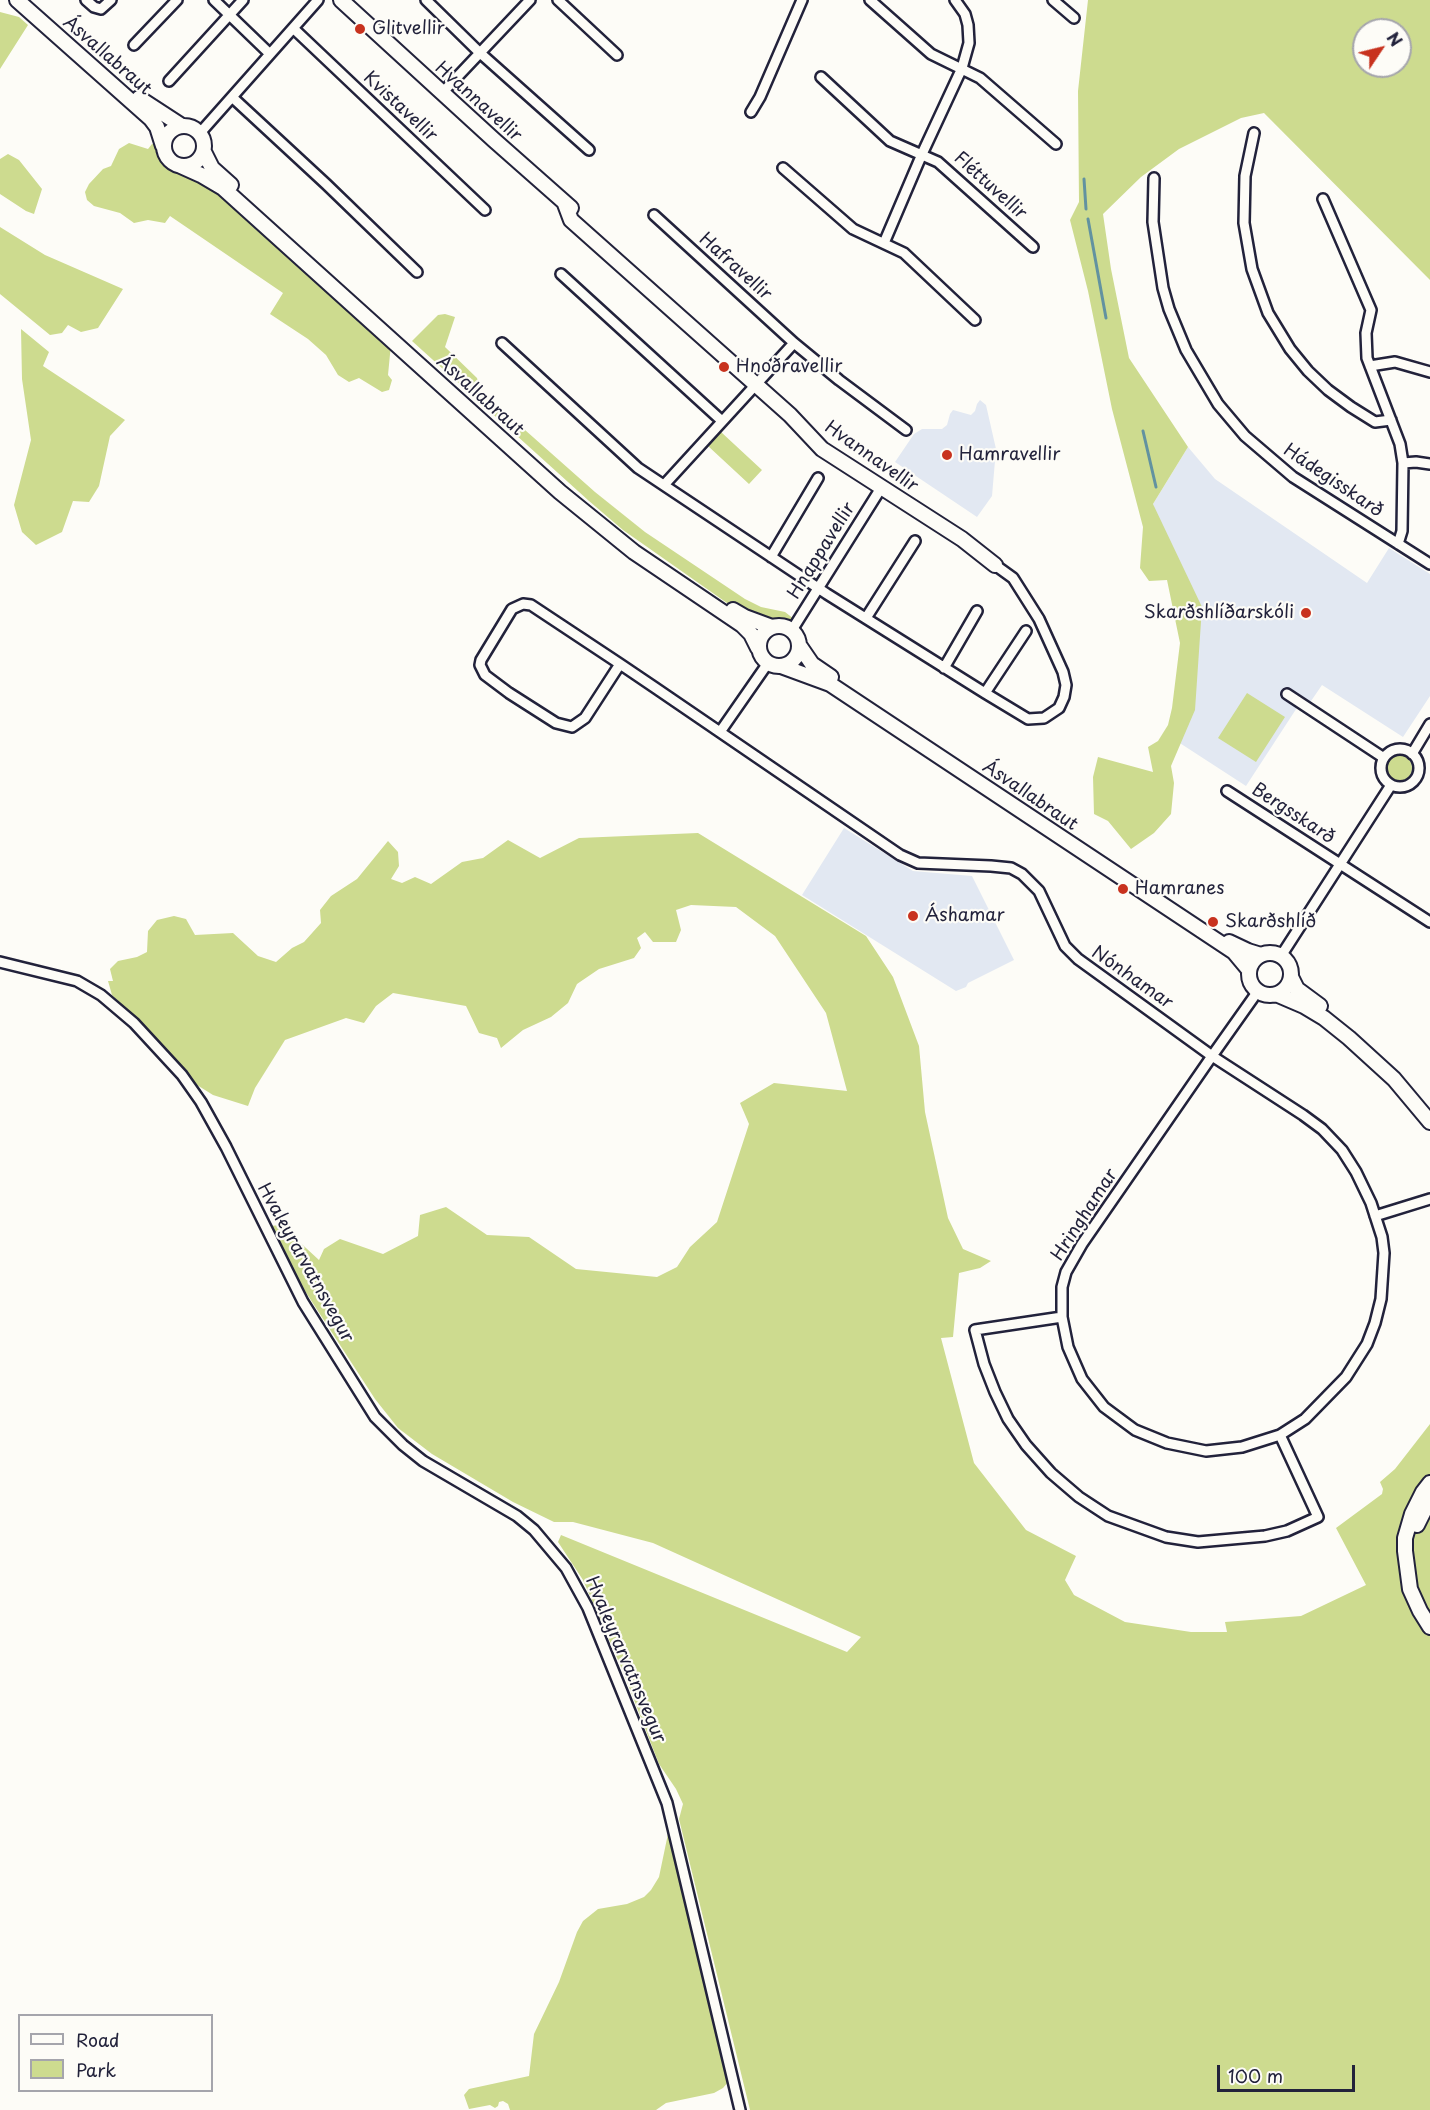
<!DOCTYPE html>
<meta charset="utf-8">
<style>
body{margin:0}
#map{position:relative;width:1430px;height:2110px;overflow:hidden;background:#fdfcf7;font-family:"Playpen Sans",sans-serif}
canvas{display:block}
.legend{position:absolute;left:18px;top:2014px;width:195px;height:78px;box-sizing:border-box;background:#fdfcf7;border:2px solid #a5a5ac;margin:0;padding:8px 10px;list-style:none;font-size:18px;color:#22223b}
.legend li{display:flex;align-items:center;gap:12px;height:30px}
.legend b{width:30px;border:2px solid #a5a5ac}
.north{position:absolute;left:1352px;top:18px;width:60px;height:60px;box-sizing:border-box;background:#fdfcf7;border:2px solid #a5a5ac;border-radius:50%;rotate:55deg;font-size:16px;font-weight:700;line-height:24px;text-align:center;color:#22223b}
.north::after{content:'';display:block;margin:auto;width:21px;height:27px;background:#c8321e;clip-path:polygon(50% 0,100% 100%,50% 72%,0 100%)}
.scale{position:absolute;left:1217px;top:2065px;width:138px;height:27px;box-sizing:border-box;border:3px solid #22223b;border-top:0;padding-left:8px;font-size:18px;line-height:21px;white-space:nowrap;color:#22223b;-webkit-text-stroke:4px #fdfcf7;paint-order:stroke}
</style>
<div id="map">
<canvas width="1430" height="2110"></canvas>
<ul class="legend">
<li><b style="height:8px;background:#fdfcf7"></b>Road</li>
<li><b style="height:16px;background:#cddb8f"></b>Park</li>
</ul>
<div class="north">N</div>
<div class="scale">100 m</div>
</div>
<script>
const c = document.querySelector('canvas').getContext('2d');
c.lineJoin = 'round';
function paint(path, color) { c.fillStyle = color; c.fill(path, 'evenodd'); }
const toPath = rows => new Path2D(rows.map(r => 'M' + r).join(''));
function stroke(path, color, width, dash) { c.strokeStyle = color; c.lineWidth = width; c.lineCap = dash ? 'butt' : 'round'; c.setLineDash(dash || []); c.stroke(path); }
function drawText(font, color, halo, rows, align = 'center') {
  c.font = font + ' "Playpen Sans",sans-serif'; c.lineWidth = 4.5; c.setLineDash([]); c.textBaseline = 'middle'; c.strokeStyle = halo; c.fillStyle = color; for (const [text, x, y, turn = 0] of rows) {
    c.save(); c.translate(x, y); c.rotate((+turn || 0) * Math.PI / 180); c.textAlign = isNaN(turn) ? turn : align; if (halo) c.strokeText(text, 0, 0); c.fillText(text, 0, 0); c.restore();
  }
}
paint(toPath([
 [980,400,986,405,996,449,992,496,977,517,895,462,914,434,922,429,942,429,947,425,950,414,953,410,971,415,975,411,977,404],
 [1188,447,1215,479,1367,583,1389,548,1430,574,1430,696,1403,737,1322,685,1309,704,1302,700,1246,786,1172,738,1187,664,1153,504],
 [844,828,913,871,972,876,1014,960,968,983,966,987,956,991,802,895]
]), '#e2e8f2');
paint(toPath([
 [1088,0,1430,0,1430,280,1264,113,1241,118,1179,149,1141,177,1103,214,1111,269,1129,358,1188,447,1153,504,1202,607,1195,710,1171,766,1174,783,1171,814,1154,833,1131,849,1108,821,1094,814,1093,777,1098,757,1153,772,1148,747,1158,741,1168,725,1172,708,1180,643,1167,580,1149,581,1140,568,1143,527,1112,409,1088,291,1070,220,1079,202,1078,91],
 [1364,30,1400,30,1400,66,1364,66],
 [0,12,19,17,28,25,0,69],
 [129,143,148,149,152,144,157,144,159,159,167,169,211,185,391,344,388,375,392,380,389,390,382,392,359,378,349,382,338,375,326,355,308,339,270,314,283,293,170,216,165,223,148,220,134,223,120,213,94,206,87,200,85,192,89,184,103,169,111,166,119,149],
 [8,154,19,160,42,189,34,214,26,211,0,194,0,159],
 [0,227,45,255,123,289,98,328,81,332,68,325,62,333,50,335,0,294],
 [445,314,455,317,445,347,477,378,481,391,595,492,645,532,745,599,761,607,785,612,794,619,785,622,768,621,737,610,623,530,589,501,412,341,438,315],
 [21,329,49,352,43,366,125,420,110,436,99,486,89,502,73,501,62,532,36,545,22,532,14,505,31,440,22,379],
 [721,432,762,470,749,484,708,446],
 [1247,693,1285,717,1256,762,1218,738],
 '1386 768a13 13 0 1 1 26 0a13 13 0 1 1-26 0Z',
 [698,833,866,936,893,977,919,1046,925,1112,948,1218,963,1249,991,1261,980,1268,959,1273,953,1337,941,1338,974,1463,1026,1530,1076,1556,1065,1580,1074,1595,1125,1622,1191,1632,1227,1632,1225,1622,1301,1616,1366,1585,1336,1528,1382,1494,1383,1489,1380,1482,1395,1469,1430,1424,1430,2110,750,2110,679,1819,683,1804,676,1789,659,1764,622,1669,583,1580,558,1542,561,1535,847,1652,861,1637,653,1543,573,1522,554,1522,513,1502,432,1454,398,1428,375,1399,305,1291,270,1226,281,1225,319,1260,324,1249,340,1239,383,1254,418,1236,420,1215,446,1207,487,1235,529,1237,576,1269,657,1277,677,1267,690,1247,717,1222,749,1124,740,1103,774,1083,847,1091,826,1013,775,936,736,907,691,905,676,910,681,930,676,942,653,942,645,932,637,938,641,948,634,958,599,969,577,984,568,1003,551,1017,523,1030,501,1048,497,1038,479,1033,466,1006,393,993,376,1006,364,1023,346,1018,285,1040,255,1088,248,1106,213,1095,197,1085,166,1048,112,995,108,981,113,981,110,969,118,961,137,957,147,952,148,931,157,920,174,916,186,919,195,935,233,933,258,956,276,962,292,948,304,942,321,923,320,910,331,896,357,879,388,841,398,852,399,866,391,879,402,883,415,877,431,884,462,862,483,858,508,840,540,858,579,838],
 [669,1829,729,2081,723,2088,714,2093,666,2103,656,2110,510,2110,508,2104,503,2101,499,2102,498,2106,495,2108,490,2105,469,2109,464,2095,469,2089,529,2076,534,2034,559,1982,577,1932,583,1921,598,1909,627,1904,644,1897,651,1890,659,1877]
]), '#cddb8f');
stroke(toPath([
 [1084,179,1086,209],
 [1088,219,1106,318],
 [1143,431,1156,487]
]), '#6292a0', 3);
const street = toPath([
 [86,0,94,7,101,9,111,0],
 [214,0,270,54],
 [426,0,479,52,589,150],
 [558,0,617,55],
 [870,0,931,54,980,78,1056,144],
 [1053,0,1074,18],
 [293,28,485,210],
 [134,45,177,0],
 [821,77,890,141,938,162,1033,247],
 [169,81,243,0],
 [442,93,530,0],
 [232,97,326,184,417,272],
 [751,112,760,97,802,0],
 [200,133,318,0],
 [1254,133,1245,176,1244,223,1252,269,1268,313,1290,349,1308,371,1328,390,1351,407,1375,422,1391,420],
 [783,168,853,229,904,253,975,320],
 [1154,178,1153,222,1163,288,1169,309,1186,350,1218,404,1245,436,1293,477,1430,564],
 [1323,199,1371,310,1366,333,1367,358,1400,444,1403,463,1402,531,1398,544],
 [654,215,794,343,839,380,906,430],
 [884,243,922,154,962,68,969,43,968,25,965,14,955,0],
 [561,274,722,421],
 [502,343,638,468,827,594,985,693,1028,719,1044,718,1059,708,1064,697,1066,685,1063,672,1039,619,1013,578,995,565],
 [1370,366,1395,362,1430,372],
 [1403,463,1416,462,1430,464],
 [664,485,794,343],
 [771,557,818,478],
 [866,618,915,541],
 [792,630,881,488],
 [620,664,585,718,572,727,556,723,509,693,485,675,480,665,481,660,512,609,523,604,531,605,620,664,654,687,900,855,918,863,991,866,1011,868,1022,874,1039,891,1065,946,1078,959,1212,1056,1303,1115,1322,1129,1342,1150,1356,1172,1371,1203,1382,1237,1384,1253,1381,1299,1375,1323,1367,1344,1346,1377,1305,1419,1280,1435,1242,1447,1206,1451,1167,1443,1135,1430,1104,1407,1082,1379,1068,1347,1062,1317,1062,1287,1066,1272,1082,1244,1212,1056,1258,991],
 [944,668,977,611],
 [985,693,1026,631],
 [1287,694,1384,758],
 [720,732,768,663],
 '1381 768a19 19 0 1 1 38 0a19 19 0 1 1-38 0Z',
 [1412,754,1430,724],
 [1227,791,1430,922],
 [1281,956,1391,785],
 [0,962,77,981,101,995,134,1023,182,1075,201,1102,226,1147,303,1302,375,1417,403,1445,423,1461,517,1516,534,1530,566,1568,588,1608,667,1803,740,2110],
 [1375,1216,1430,1199],
 [1062,1317,975,1330,984,1364,995,1392,1008,1419,1026,1445,1051,1473,1079,1497,1108,1516,1166,1537,1198,1542,1265,1536,1287,1531,1318,1517,1280,1435]
]);
const secondary = toPath([
 [17,0,151,119,157,127,163,146],
 [341,0,494,140,571,208],
 [139,98,182,126],
 '164 146a20 20 0 1 1 40 0a20 20 0 1 1-40 0Z',
 [204,152,212,168,231,185],
 [181,166,201,175,223,188,560,492,634,552,742,625,751,634,758,648],
 [565,204,571,220,790,415,822,449,962,539,995,565],
 [733,610,745,617,772,627],
 '759 646a20 20 0 1 1 40 0a20 20 0 1 1-40 0Z',
 [799,645,812,664,831,677],
 [781,666,830,684,1234,952,1249,970],
 [1229,942,1248,951,1261,955],
 '1249 974a21 21 0 1 1 42 0a21 21 0 1 1-42 0Z',
 [1291,977,1297,989,1320,1006],
 [1276,994,1304,1006,1324,1018,1349,1038,1394,1079,1430,1122],
 [1430,1483,1423,1492,1412,1514,1405,1538,1405,1551,1410,1589,1420,1611,1430,1627],
 [1417,1525,1430,1499]
]);
stroke(street, '#22223b', 14);
stroke(secondary, '#22223b', 18);
stroke(street, '#fdfcf7', 9);
stroke(secondary, '#fdfcf7', 14);
for (const [x, y, r, color] of [
 [360,29,6,"#c8321e"],
 [724,367,6,"#c8321e"],
 [947,455,6,"#c8321e"],
 [1306,613,6,"#c8321e"],
 [1123,889,6,"#c8321e"],
 [913,916,6,"#c8321e"],
 [1213,922,6,"#c8321e"]
]) { const dot = new Path2D(); dot.arc(x, y, r, 0, 2 * Math.PI); c.fillStyle = color; c.fill(dot); stroke(dot, '#fdfcf7', 2); }
drawText('18px', '#22223b', '#fdfcf7', [
 ["Glitvellir",372,29],
 ["Hnoðravellir",736,367],
 ["Hamravellir",959,455],
 ["Skarðshlíðarskóli",1294,613,"right"],
 ["Hamranes",1135,889],
 ["Áshamar",925,916],
 ["Skarðshlíð",1225,922]
], 'left');
drawText('18px', '#22223b', '#fdfcf7', [
 ["Ásvallabraut",107,56,41],
 ["Hvannavellir",478,102,42],
 ["Kvistavellir",400,107,43],
 ["Fléttuvellir",990,186,42],
 ["Hafravellir",735,267,42],
 ["Ásvallabraut",480,396,42],
 ["Hvannavellir",871,457,35],
 ["Hádegisskarð",1333,481,34],
 ["Hnappavellir",822,551,-58],
 ["Ásvallabraut",1030,796,34],
 ["Bergsskarð",1293,814,33],
 ["Nónhamar",1132,978,35],
 ["Hringhamar",1085,1215,-57],
 ["Hvaleyrarvatnsvegur",305,1263,61],
 ["Hvaleyrarvatnsvegur",625,1660,67]
]);
</script>
